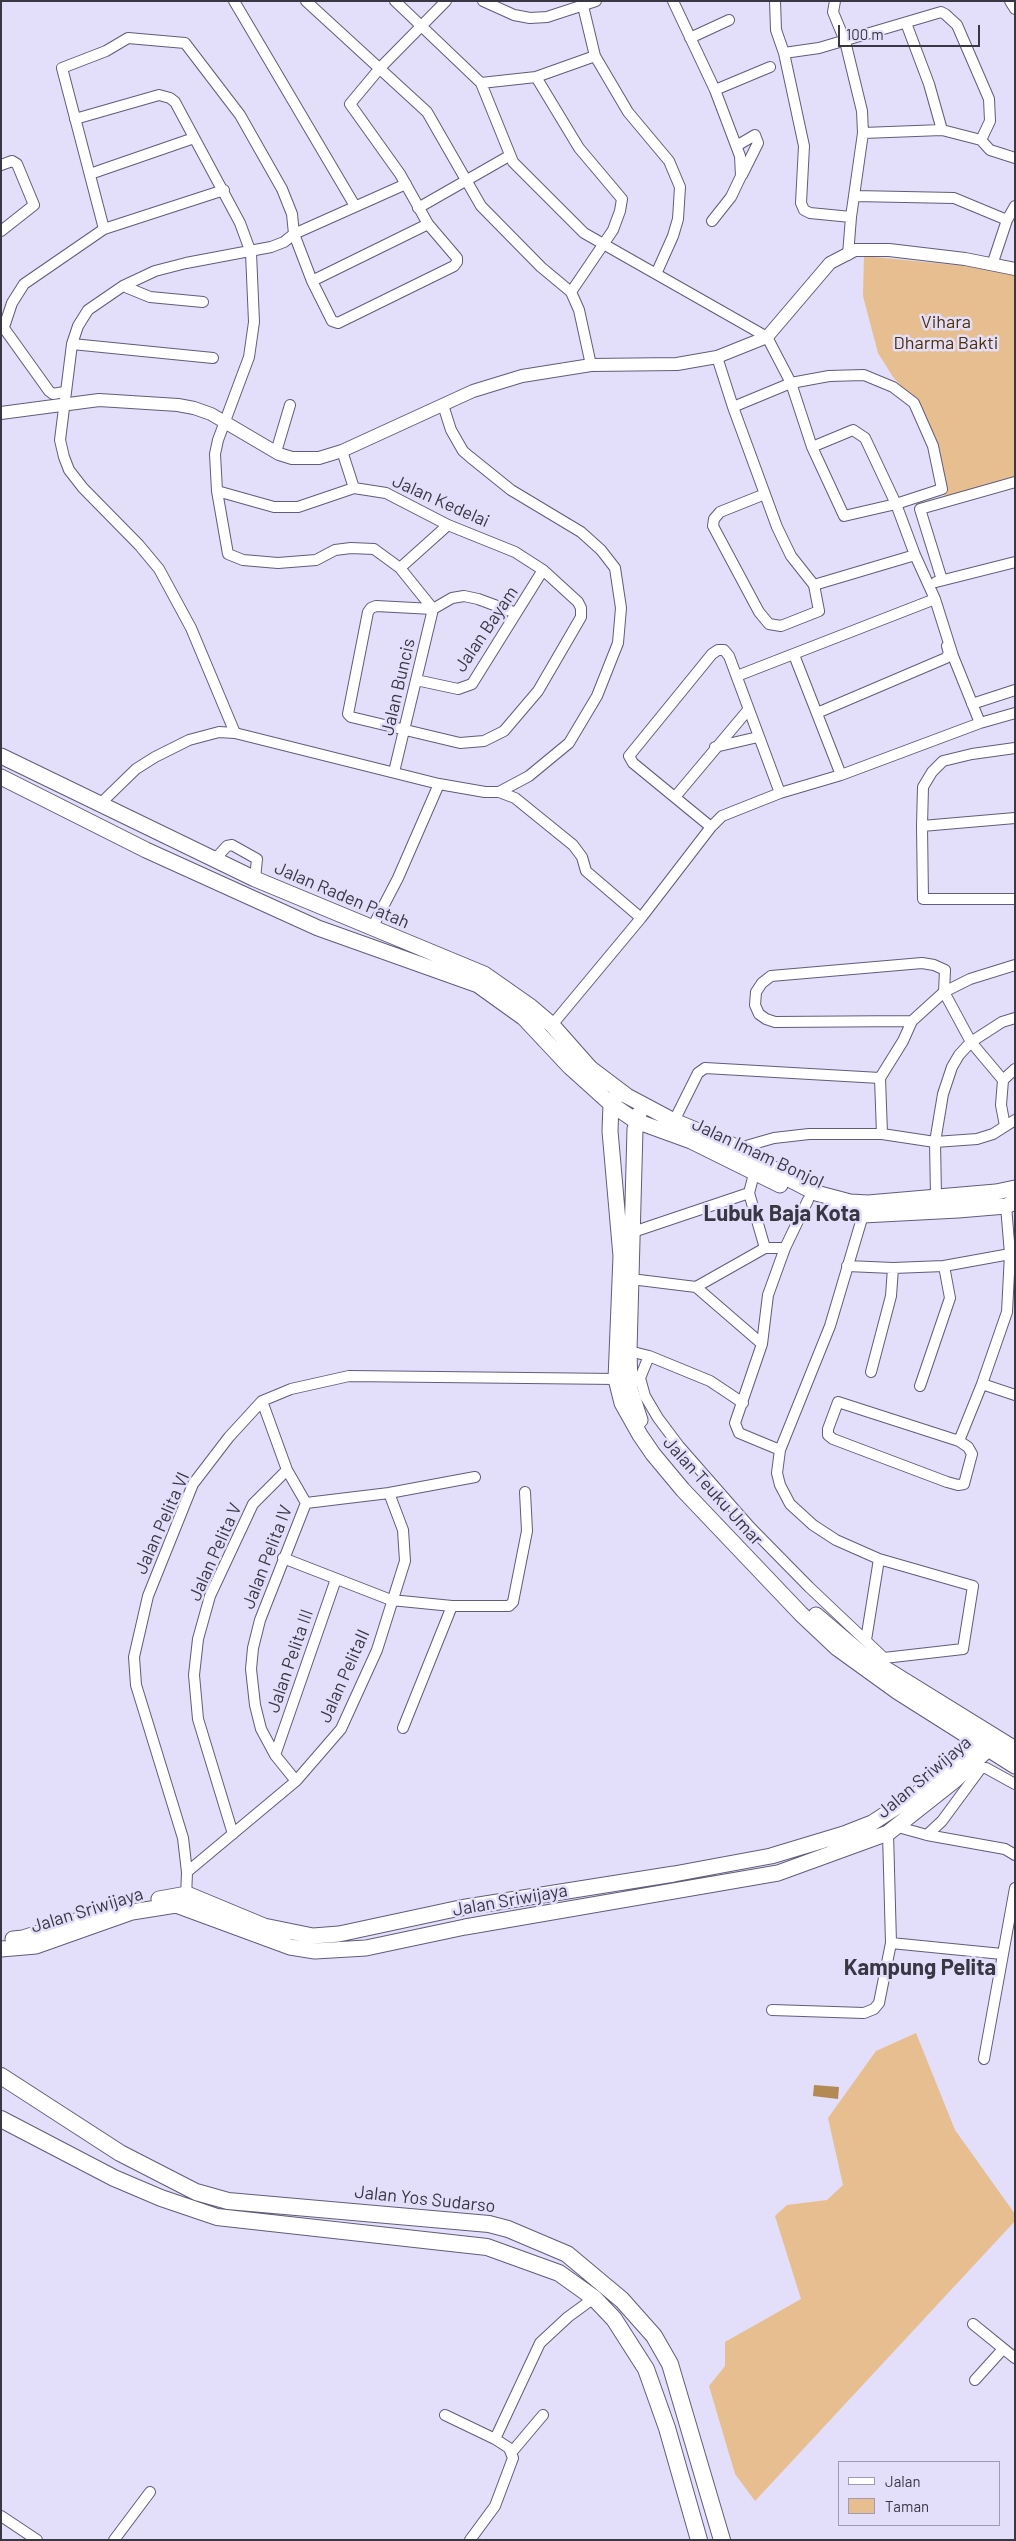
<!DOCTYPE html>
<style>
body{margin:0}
#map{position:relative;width:1016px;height:2541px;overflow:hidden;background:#e3def9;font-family:Barlow,sans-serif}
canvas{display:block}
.frame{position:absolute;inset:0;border:2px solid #393744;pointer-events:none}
.legend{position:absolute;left:838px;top:2461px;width:162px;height:65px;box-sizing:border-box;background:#e3def9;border:1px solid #9f9bb1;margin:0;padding:6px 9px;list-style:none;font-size:15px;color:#393744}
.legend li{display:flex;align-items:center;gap:10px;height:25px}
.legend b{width:25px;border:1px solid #9f9bb1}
.scale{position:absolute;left:838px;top:25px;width:142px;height:22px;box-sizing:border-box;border:2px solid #393744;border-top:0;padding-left:6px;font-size:15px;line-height:18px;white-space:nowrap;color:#393744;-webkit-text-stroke:4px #e3def9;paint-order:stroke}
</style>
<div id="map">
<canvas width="1016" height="2541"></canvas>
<div class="frame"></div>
<ul class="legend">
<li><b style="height:6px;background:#fff"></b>Jalan</li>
<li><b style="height:14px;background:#e7be8f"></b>Taman</li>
</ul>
<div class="scale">100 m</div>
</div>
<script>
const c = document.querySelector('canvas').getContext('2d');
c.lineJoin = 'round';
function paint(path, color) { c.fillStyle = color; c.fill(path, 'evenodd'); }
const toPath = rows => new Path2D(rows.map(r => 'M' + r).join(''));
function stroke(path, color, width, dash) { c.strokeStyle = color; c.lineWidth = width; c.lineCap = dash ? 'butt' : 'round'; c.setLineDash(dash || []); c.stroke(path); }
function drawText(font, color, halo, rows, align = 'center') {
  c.font = font + ' Barlow,sans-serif'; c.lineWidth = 5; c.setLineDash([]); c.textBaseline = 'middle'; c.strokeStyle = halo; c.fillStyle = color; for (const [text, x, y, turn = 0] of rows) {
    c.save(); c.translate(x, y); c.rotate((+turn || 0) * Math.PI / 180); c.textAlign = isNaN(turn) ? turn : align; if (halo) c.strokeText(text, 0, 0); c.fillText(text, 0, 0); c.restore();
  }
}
paint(toPath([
 [864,256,966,266,1015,275,1015,487,956,501,940,493,916,403,893,377,878,353,863,296],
 [916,2033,955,2130,1015,2214,1015,2221,755,2501,735,2474,709,2386,725,2366,725,2342,801,2299,775,2216,787,2205,827,2200,843,2185,828,2118,876,2051]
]), '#e7be8f');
paint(toPath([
 [814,2085,839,2087,838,2099,813,2096]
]), '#b58953');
const minor = toPath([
 [234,1,355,206],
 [306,1,427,112,481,206,541,267,571,292],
 [395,1,481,83,513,162,584,233,767,337,791,383,812,447,844,516,896,504,942,489,933,446,914,403,893,387,864,375,829,376,791,383,733,407],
 [483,1,514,15,530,18,547,17,596,1],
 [673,1,715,90,740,156,741,176,731,197,712,221],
 [775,1,776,30,784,53,804,146,801,203,804,210,810,213,851,217],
 [835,1,833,12,845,41,862,111,863,133,851,217,848,255],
 [1010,1,1015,9],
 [583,6,595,56,628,112,669,161,680,187,678,219,673,236,656,274],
 [906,23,929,84,942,130],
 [690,38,729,20],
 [784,53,819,48,941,12,945,14,957,25,989,99,990,121,981,140],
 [536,77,579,148,622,199,620,211,613,230,571,292,579,310,591,365],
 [481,83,536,77,595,56],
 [715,90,770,67],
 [75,119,159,95,170,98,175,102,240,223,251,253,254,322,249,357,218,440,215,454,217,491,228,554,243,560,278,563,316,560,335,550,351,548,374,549,400,568,433,609,394,772],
 [863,133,942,130,981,140,990,150,1015,158],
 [738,145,755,135,758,143,742,175],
 [1,165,12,161,17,164,34,205,1,231],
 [90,174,194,138],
 [855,196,954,198,1007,220],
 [418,208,509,156],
 [104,229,62,68,106,51,128,38,185,43,240,115,282,189,292,214,294,234,312,281,332,321,338,323,454,266,457,262,457,258,428,224,400,174,350,104,380,68,446,1],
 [992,265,1007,220,1015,206],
 [312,281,428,224],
 [123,286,150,297,203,302],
 [1,324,49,391,53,394,64,392],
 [4,327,12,303,24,284,104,229,224,190],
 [72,344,213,358],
 [717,357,733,407,777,527,791,556,814,585,819,611,781,626,769,624,759,612,713,526,714,519,720,512,765,494],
 [812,447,853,430,865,438,896,504,915,555,935,599,953,656,980,723],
 [342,451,354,488],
 [276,452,290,405],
 [217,491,274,507,298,507,354,488,386,493,448,525,515,552,543,570,578,602,581,608,581,617,538,691,504,731,484,741,460,743,351,717,348,714,368,612,371,608,376,606,433,609,452,598,464,596,478,599,516,613],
 [400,568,448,525],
 [942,580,920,509,1015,482],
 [936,582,1015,562],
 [814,585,915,555],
 [794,655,841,775],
 [737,676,935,599],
 [416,680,458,689,472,684,543,570],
 [972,704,1015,690],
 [817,713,946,658,949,653,947,646],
 [235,733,191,628,159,569,139,545,83,488,69,470,64,457,60,440,72,344,78,326,88,310,123,286,155,271,186,263,271,247,284,242,294,234,406,184],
 [715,747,758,737],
 [1015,748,972,754,943,761,932,772,923,787,922,826,923,899,1015,899],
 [499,792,515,798,573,845,582,857,586,871,641,918],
 [675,797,748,710],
 [100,804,136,769,155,757,189,740,219,732,235,733,439,784,485,792,499,792,529,776,569,743,597,696,618,643,621,608,615,568,601,550,581,532,511,490,470,457,463,451,451,430,443,405],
 [922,826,1015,818],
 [711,827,633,763,629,756,712,654,718,650,724,650,729,656,780,793],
 [215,859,227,846,232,845,257,859,255,879],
 [372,928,398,878,439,784],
 [912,1021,775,1022,766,1019,759,1014,755,1005,756,992,762,983,771,976,922,963,934,965,945,970,944,992,971,1042,1003,1080],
 [552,1025,641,918,711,827,722,816,780,793,841,775,980,723,1015,713],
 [674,1121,698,1073,705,1068,880,1078],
 [1005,1126,1001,1105,1003,1080,1015,1069],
 [882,1134,880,1078,903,1041,912,1021,944,992,970,979,1015,965],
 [739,1148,774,1138,809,1134,882,1134,935,1142,977,1139,993,1134,1015,1120],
 [755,1170,749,1193,765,1248],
 [936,1196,935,1142,943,1094,952,1067,959,1055,971,1042,1002,1022,1015,1018],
 [863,1215,830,1326,780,1450,777,1473,780,1485,790,1504,813,1525,836,1540,879,1559,973,1586,963,1649,884,1658,877,1662],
 [633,1232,749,1193],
 [847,1266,893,1268,944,1266,1010,1254],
 [631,1279,696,1287,765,1248,785,1248],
 [696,1287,762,1344],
 [629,1351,649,1356,710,1381,743,1403],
 [649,1356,640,1378,645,1396,658,1418,679,1446,750,1527,809,1587,884,1658],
 [871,1372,891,1296,893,1268],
 [982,1384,1015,1395],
 [920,1386,950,1298,944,1266],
 [262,1401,287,1470,306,1503],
 [838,1402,959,1441,968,1447,972,1454,964,1484,958,1485,947,1482,833,1439,828,1435,828,1429,838,1402],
 [959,1441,982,1384,1007,1312,1010,1254,1006,1206],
 [780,1450,739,1433,735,1423,762,1344,768,1295,785,1248,808,1200],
 [306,1503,389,1493,475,1477],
 [283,1558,391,1600,452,1606,509,1606,513,1602,527,1531,525,1492],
 [866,1640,879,1559],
 [403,1728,452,1606],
 [275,1755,336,1579],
 [296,1781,275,1755,261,1729,255,1705,251,1669,253,1648,260,1620,306,1503],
 [898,1827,927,1835,1005,1849,1015,1855],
 [233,1834,198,1719,194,1675,198,1639,210,1596,253,1504,287,1470],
 [927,1835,942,1821,981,1768,986,1768,1015,1784],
 [187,1872,296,1781,341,1729,377,1650,405,1561,403,1530,389,1493],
 [186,1898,187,1872,183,1838,136,1685,134,1657,148,1596,193,1484,229,1437,262,1401,291,1389,349,1376,616,1379],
 [891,1943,1002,1954],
 [772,2010,864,2013,874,2009,879,2003,891,1943,888,1833],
 [984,2059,1015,1888],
 [973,2324,1015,2358],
 [975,2380,1003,2349],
 [445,2415,495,2439,509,2448,513,2458,495,2506,470,2540],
 [495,2439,540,2343,568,2317,594,2298],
 [511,2453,543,2415],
 [1,2516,37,2540],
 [114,2540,150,2492]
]);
const tertiary = toPath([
 [1,413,99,400,178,405,194,408,211,414,279,454,292,458,319,458,342,451,473,391,522,376,591,365,677,364,717,357,767,337,830,263,855,250,889,250,965,259,1015,269]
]);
const secondary = toPath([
 [1,756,255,879,484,974,531,1007,552,1025,590,1068,627,1096,674,1121,739,1148,791,1180,816,1193,850,1202,868,1203,996,1192,1015,1188],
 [1,777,146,850,318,928,478,985,524,1018,570,1067,611,1104,636,1121,691,1141,780,1185],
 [615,1098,611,1104,610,1131,621,1256,616,1379,622,1403,640,1435,653,1454,683,1490,801,1614,837,1648,898,1692,1015,1766],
 [639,1114,635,1129,629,1351,630,1389,640,1420],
 [836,1208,863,1215,958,1210,1006,1206,1015,1202],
 [816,1615,863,1655,1015,1749],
 [159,1899,187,1894,264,1926,313,1936,339,1934,460,1908,674,1874,771,1856,844,1834,872,1823,950,1772,979,1741,986,1731],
 [13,1939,23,1938,110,1910],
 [1,1949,36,1946,132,1912,176,1905,290,1947,315,1951,366,1948,465,1927,778,1873,888,1833,955,1780,988,1749,994,1738]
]);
const primary = toPath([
 [1,2076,120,2153,196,2192,228,2201,489,2224,508,2229,567,2254,622,2300,654,2336,670,2364,722,2540],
 [1,2119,114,2178,161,2198,217,2217,487,2247,559,2273,594,2298,614,2319,646,2369,667,2428,699,2540]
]);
stroke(minor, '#625c7a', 12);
stroke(tertiary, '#625c7a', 14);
stroke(secondary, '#625c7a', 17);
stroke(primary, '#625c7a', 18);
stroke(minor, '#fff', 10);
stroke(tertiary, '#fff', 12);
stroke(secondary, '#fff', 15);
stroke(primary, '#fff', 16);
drawText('18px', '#4f3003', '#e3def9', [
 ["Vihara",946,322],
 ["Dharma Bakti",946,343]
]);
drawText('18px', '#393744', '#e3def9', [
 ["Jalan Kedelai",441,501,24],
 ["Jalan Bayam",486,629,-56],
 ["Jalan Buncis",398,687,-77],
 ["Jalan Raden Patah",342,895,23],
 ["Jalan Imam Bonjol",758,1153,25],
 ["Jalan Teuku Umar",713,1491,48],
 ["Jalan Pelita VI",162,1523,-66],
 ["Jalan Pelita V",215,1552,-66],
 ["Jalan Pelita IV",267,1557,-69],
 ["Jalan Pelita III",290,1661,-71],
 ["Jalan PelitaII",344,1676,-66],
 ["Jalan Sriwijaya",924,1777,-40],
 ["Jalan Sriwijaya",510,1900,-10],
 ["Jalan Sriwijaya",87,1910,-17],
 ["Jalan Yos Sudarso",425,2199,6]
]);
drawText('bold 22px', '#393744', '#e3def9', [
 ["Lubuk Baja Kota",782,1214],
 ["Kampung Pelita",920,1968]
]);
</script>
